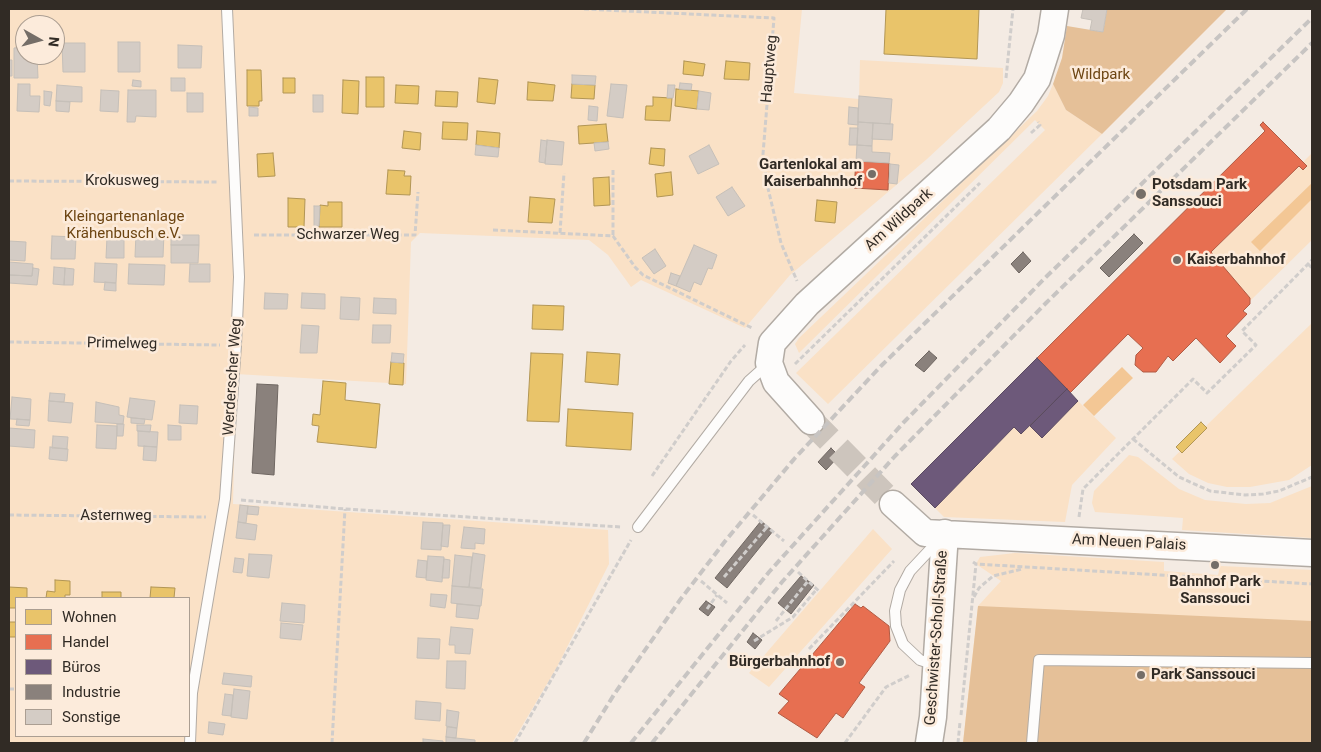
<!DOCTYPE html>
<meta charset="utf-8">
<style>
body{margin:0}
#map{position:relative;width:1321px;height:752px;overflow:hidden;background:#f4ebe3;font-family:Roboto,sans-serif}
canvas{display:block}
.frame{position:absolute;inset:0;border:10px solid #312b25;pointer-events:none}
.legend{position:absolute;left:15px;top:597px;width:175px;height:140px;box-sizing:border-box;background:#fcebdb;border:1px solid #ab9e92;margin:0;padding:6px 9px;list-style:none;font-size:15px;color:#312b25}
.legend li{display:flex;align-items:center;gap:10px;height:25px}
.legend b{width:25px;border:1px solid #ab9e92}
.north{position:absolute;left:15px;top:15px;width:50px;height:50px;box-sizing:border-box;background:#fcebdb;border:1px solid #ab9e92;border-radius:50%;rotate:97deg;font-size:14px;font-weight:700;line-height:20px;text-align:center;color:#312b25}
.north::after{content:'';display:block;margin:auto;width:18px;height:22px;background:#756e68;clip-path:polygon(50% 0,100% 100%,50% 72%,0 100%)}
</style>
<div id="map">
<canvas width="1321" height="752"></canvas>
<div class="frame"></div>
<ul class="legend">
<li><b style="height:14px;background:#e9c46a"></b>Wohnen</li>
<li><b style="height:14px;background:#e76f51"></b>Handel</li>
<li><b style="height:14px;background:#6d597a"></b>Büros</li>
<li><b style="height:14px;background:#8a817c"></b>Industrie</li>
<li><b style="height:14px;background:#d4ccc5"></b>Sonstige</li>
</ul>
<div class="north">N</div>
</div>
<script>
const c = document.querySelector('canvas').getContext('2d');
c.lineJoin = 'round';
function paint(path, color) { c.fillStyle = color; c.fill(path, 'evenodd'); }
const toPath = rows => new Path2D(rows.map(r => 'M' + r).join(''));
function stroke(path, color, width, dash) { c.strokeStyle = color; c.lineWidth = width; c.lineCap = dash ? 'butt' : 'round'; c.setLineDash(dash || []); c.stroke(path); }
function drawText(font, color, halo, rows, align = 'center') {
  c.font = font + ' Roboto,sans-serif'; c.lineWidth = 5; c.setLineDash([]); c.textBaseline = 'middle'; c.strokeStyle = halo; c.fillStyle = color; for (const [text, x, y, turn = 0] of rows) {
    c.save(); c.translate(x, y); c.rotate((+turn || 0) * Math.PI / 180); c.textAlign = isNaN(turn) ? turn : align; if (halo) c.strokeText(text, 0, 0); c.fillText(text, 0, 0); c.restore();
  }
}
paint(toPath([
 [9,9,802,9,794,93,859,99,860,60,1003,68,1003,83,999,92,927,159,790,275,745,328,641,280,631,287,608,255,589,240,420,233,411,242,406,384,236,374,233,504,608,530,609,564,557,667,512,743,9,743],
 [25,25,55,25,55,55,25,55],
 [16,598,189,598,189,736,16,736],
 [1053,84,1066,110,1102,134,828,404,796,373,1045,130,1035,120,799,353,795,344,799,338,1037,111,1048,96],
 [1312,153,1312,240,1250,301,1226,272,1225,267,1211,252,1299,166,1303,170,1307,167,1303,162],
 [1312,323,1312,465,1289,480,1250,487,1227,487,1208,483,1189,474,1172,459],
 [1078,401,1116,438,1072,485,1065,522,944,517,935,508,1014,427,1021,433,1030,426,1042,438],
 [1129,455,1138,457,1179,489,1205,500,1246,504,1270,503,1312,486,1312,538,1182,530,1183,518,1095,512,1092,503,1094,491],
 [873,529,892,549,769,687,749,673],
 [1015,553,1164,562,1164,571,1218,575,1220,566,1312,570,1312,743,963,743,978,606,1001,581,976,564,980,557]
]), '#fae1c6');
paint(toPath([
 [1107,9,1227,9,1102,134,1066,110,1053,84,1062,58,1067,26,1103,32],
 [978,606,1312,621,1312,743,963,743]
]), '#e5c098');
paint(toPath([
 [1312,183,1312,199,1260,251,1251,242],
 [1122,367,1133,378,1094,416,1083,405]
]), '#f3c795');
const homes = toPath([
 [886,9,979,9,977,59,884,54,886,9],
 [684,61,705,64,703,76,683,74,684,61],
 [726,61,750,63,749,80,724,79,726,61],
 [247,70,261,70,262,101,259,101,259,106,247,106,247,70],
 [366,77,384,77,384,107,366,107,366,77],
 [283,78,295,78,295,93,283,93,283,78],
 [479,78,498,80,495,104,477,102,479,78],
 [343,80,359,81,358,114,342,113,343,80],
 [528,82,555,85,553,101,527,100,528,82],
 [572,84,595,85,594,99,571,98,572,84],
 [396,85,419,86,418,104,395,103,396,85],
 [676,89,699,91,697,109,675,106,676,89],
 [436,91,458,92,457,107,435,106,436,91],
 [653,97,672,98,670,121,645,120,646,106,653,106,653,97],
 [443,122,468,123,467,140,442,139,443,122],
 [606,124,608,142,579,144,578,126,606,124],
 [404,131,421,133,420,150,402,148,404,131],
 [477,131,500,133,499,148,476,145,477,131],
 [651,148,665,149,664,166,649,164,651,148],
 [273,153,275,176,258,177,257,154,273,153],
 [388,170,405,171,404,176,411,176,410,195,386,194,388,170],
 [671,172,673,195,657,197,655,174,671,172],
 [609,177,610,205,594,206,593,178,609,177],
 [530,197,555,199,552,223,528,222,530,197],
 [288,198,305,199,304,227,288,227,288,198],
 [817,200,837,202,835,223,815,221,817,200],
 [328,202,342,202,342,227,319,227,320,205,328,206,328,202],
 [533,305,564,306,563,330,532,329,533,305],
 [587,352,620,354,618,385,585,382,587,352],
 [531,353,563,354,559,422,527,421,531,353],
 [391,362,404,363,403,385,389,384,391,362],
 [323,381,346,383,345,400,380,404,376,448,317,442,319,426,312,425,313,414,320,415,323,381],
 [568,409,633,413,631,450,566,446,568,409],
 [1201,422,1207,428,1182,453,1176,447,1201,422],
 [55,580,70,581,70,595,65,595,65,598,46,598,47,591,55,592,55,580],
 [9,587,27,588,27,598,16,598,16,608,9,608,9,587],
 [151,587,175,588,174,598,150,598,151,587],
 [102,592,121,592,121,598,102,598,102,592],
 [9,622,16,622,16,637,9,637,9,622]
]);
paint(homes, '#e9c46a');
stroke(homes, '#b29655', 1);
const shops = toPath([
 [1263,122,1307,166,1303,170,1299,166,1211,252,1250,298,1250,304,1243,311,1247,314,1226,336,1236,346,1220,363,1196,338,1173,361,1168,356,1156,372,1143,372,1135,365,1136,355,1143,348,1128,334,1070,393,1037,358,1265,131,1260,125,1263,122],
 [856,161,889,163,888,190,854,188,856,161],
 [855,604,861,608,863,606,889,626,890,641,859,683,865,687,843,718,836,713,817,738,778,713,789,701,779,694,855,604]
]);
paint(shops, '#e76f51');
stroke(shops, '#b05b44', 1);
const offices = toPath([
 [1037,358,1067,389,1021,434,1014,427,935,508,911,484,1037,358],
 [1067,389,1078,401,1042,438,1030,426,1067,389]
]);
paint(offices, '#6d597a');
stroke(offices, '#5b4b60', 1);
const industry = toPath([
 [1134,234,1143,243,1109,277,1100,268,1134,234],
 [1023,252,1031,261,1019,273,1011,264,1023,252],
 [929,351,937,358,924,372,915,365,929,351],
 [257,384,278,385,274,475,252,473,257,384],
 [831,448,839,456,826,470,818,462,831,448],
 [761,521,773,531,727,588,715,578,761,521],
 [801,576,814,585,791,614,778,603,801,576],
 [706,601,715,607,708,616,699,609,706,601],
 [753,633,762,640,755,649,747,642,753,633]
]);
paint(industry, '#8a817c');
stroke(industry, '#6f6762', 1);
const building = toPath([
 [1083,9,1107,9,1103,32,1090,30,1092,20,1081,18,1083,9],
 [118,42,140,42,140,72,118,72,118,42],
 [62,43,85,43,85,72,63,72,62,43],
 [178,45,202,46,201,68,178,68,178,45],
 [25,47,25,55,37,55,38,78,14,78,14,48,25,47],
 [9,60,12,60,12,76,9,76,9,60],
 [572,75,596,76,595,85,572,84,572,75],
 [171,78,185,78,185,91,171,91,171,78],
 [133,80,141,81,141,87,132,86,133,80],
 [680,83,692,84,691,90,679,89,680,83],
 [18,84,30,84,30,96,40,96,39,112,17,111,18,84],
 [611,84,627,85,623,118,607,116,611,84],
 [57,85,82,87,82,102,56,101,57,85],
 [668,85,675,85,673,98,667,98,668,85],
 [101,90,119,91,118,112,100,111,101,90],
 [128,90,156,90,156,117,136,116,135,122,127,122,128,90],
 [44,91,52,92,50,106,44,105,44,91],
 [699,91,711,93,709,110,697,109,699,91],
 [187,93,203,93,203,112,187,112,187,93],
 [313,95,323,95,323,112,313,112,313,95],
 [859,96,892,99,890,124,858,122,859,96],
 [56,101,70,102,69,112,56,111,56,101],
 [589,106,598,107,597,121,588,120,589,106],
 [249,107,258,108,258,116,249,116,249,107],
 [849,107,858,108,858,125,848,124,849,107],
 [858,122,873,123,872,146,857,145,858,122],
 [873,123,893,124,892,140,872,139,873,123],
 [850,128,858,128,857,145,849,145,850,128],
 [541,140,547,141,545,163,539,162,541,140],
 [547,140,564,142,562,165,545,164,547,140],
 [608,142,609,149,595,151,594,143,608,142],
 [476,145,499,148,498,157,475,155,476,145],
 [709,145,719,164,698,174,689,156,709,145],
 [857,145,872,146,872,152,890,153,889,163,856,161,857,145],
 [890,164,899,165,897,184,889,183,890,164],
 [732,187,745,206,728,216,716,197,732,187],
 [314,206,320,206,319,226,314,226,314,206],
 [136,233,164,233,163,257,135,257,136,233],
 [171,235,199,235,199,245,171,245,171,235],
 [52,236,76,237,75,259,51,259,52,236],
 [107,237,124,237,124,258,106,258,107,237],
 [9,241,26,242,25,261,9,260,9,241],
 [171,245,199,245,198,263,171,263,171,245],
 [694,245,717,255,712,269,708,268,701,285,694,282,690,292,676,286,694,245],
 [655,249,666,266,654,274,642,258,655,249],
 [9,262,33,264,32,276,9,275,9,262],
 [95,263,117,264,116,283,94,282,95,263],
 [129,264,165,265,164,285,128,284,129,264],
 [190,264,210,264,210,282,189,282,190,264],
 [54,267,65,268,64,285,53,284,54,267],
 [33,268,39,269,37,285,9,283,9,275,32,276,33,268],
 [65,268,74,269,73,285,64,285,65,268],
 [671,273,680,276,676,286,668,283,671,273],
 [105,282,116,283,116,291,104,290,105,282],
 [265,293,288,294,287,309,264,309,265,293],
 [302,293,325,294,325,309,301,308,302,293],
 [341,297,360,298,359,320,340,319,341,297],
 [374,298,396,299,396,314,373,313,374,298],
 [302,325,319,326,317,353,300,353,302,325],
 [373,325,391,325,390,343,372,343,373,325],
 [392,353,404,354,403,363,391,362,392,353],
 [50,393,65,394,64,402,49,401,50,393],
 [12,397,31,399,30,420,10,419,12,397],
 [130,398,155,401,152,420,127,417,130,398],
 [49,401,73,403,71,423,48,421,49,401],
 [96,402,119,407,119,415,124,416,123,424,95,422,96,402],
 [180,405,198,406,197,424,179,423,180,405],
 [131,418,145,419,144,424,131,423,131,418],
 [17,419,30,420,29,426,16,425,17,419],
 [117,424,124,424,123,436,117,436,117,424],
 [97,425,117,426,116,449,96,448,97,425],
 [137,425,151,425,150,432,137,431,137,425],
 [168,425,181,426,181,440,168,440,168,425],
 [9,428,35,430,34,448,9,446,9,428],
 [138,431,158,432,157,447,138,446,138,431],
 [53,436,68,437,67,449,52,448,53,436],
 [144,446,157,447,156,461,143,460,144,446],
 [50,447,68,449,67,461,49,459,50,447],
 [240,505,248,506,246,523,238,522,240,505],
 [248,506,259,507,258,515,247,514,248,506],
 [238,522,257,525,255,540,236,538,238,522],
 [423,522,443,523,441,550,421,549,423,522],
 [443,525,450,525,448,547,441,546,443,525],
 [464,527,485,529,484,544,475,543,475,549,461,548,464,527],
 [473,553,485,555,481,588,469,587,473,553],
 [249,554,272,555,269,578,247,576,249,554],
 [455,555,472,557,469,587,452,586,455,555],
 [428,556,444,557,442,582,426,580,428,556],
 [235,558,244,559,242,573,233,572,235,558],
 [444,559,450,560,449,578,442,578,444,559],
 [418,560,427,561,426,578,416,577,418,560],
 [452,586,483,589,481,606,451,603,452,586],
 [431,594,447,595,445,608,430,606,431,594],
 [282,603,305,605,304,623,280,621,282,603],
 [457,604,480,606,478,619,456,617,457,604],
 [281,623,303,625,301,640,280,638,281,623],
 [451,627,473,629,470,654,455,653,455,645,449,645,451,627],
 [418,638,440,639,439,659,417,658,418,638],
 [447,661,466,661,465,689,446,688,447,661],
 [224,673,252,676,251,687,222,684,224,673],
 [234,689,250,691,247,719,231,717,234,689],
 [225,694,233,695,231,716,222,715,225,694],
 [416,701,441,703,440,721,415,719,416,701],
 [447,710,459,712,457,728,446,726,447,710],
 [209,722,225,724,223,735,208,733,209,722],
 [447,727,457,728,456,738,446,737,447,727],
 [446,737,475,740,475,743,446,743,446,737],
 [423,739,443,741,443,743,423,743,423,739]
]);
paint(building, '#d4ccc5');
stroke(building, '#c6c0b9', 1);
stroke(toPath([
 [811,421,893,504]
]), '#cdc5bd', 26, [26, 13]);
const service = toPath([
 [638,527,749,381,768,364],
 [936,665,920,660,903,644,896,626,895,611,900,590,910,571,939,540],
 [190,743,192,693,225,499,236,345,239,277,227,9],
 [1032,743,1039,660,1312,663]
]);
const tertiary = toPath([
 [811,421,776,382,769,363,772,343,807,304,999,129,1021,103,1037,79,1051,35,1055,9],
 [893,504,925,533,1312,553],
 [929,743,933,717,945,533]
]);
stroke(service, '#b2aba4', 12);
stroke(tertiary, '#b2aba4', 29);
stroke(toPath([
 [584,9,774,18,763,154,767,184,781,243,797,281],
 [1006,78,1013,9],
 [1031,133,1040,125,1038,122],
 [613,170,613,236],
 [9,181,218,182],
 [493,230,613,236,635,267,643,275,752,328],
 [560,233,564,173],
 [254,235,415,235,418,192],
 [1308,264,1312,268],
 [9,342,220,345],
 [795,364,980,183],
 [1133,439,1179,477,1210,491,1245,495,1263,494,1279,491,1312,477],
 [652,476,731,361,745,345],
 [241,500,345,509,621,527],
 [9,515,206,517],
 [753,515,784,541],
 [1079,517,1083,489,1193,379,1207,393,1256,345,1242,331,1312,260],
 [973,562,976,564,1312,584],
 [798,572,820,592],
 [724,577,767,527],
 [701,581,727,603],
 [974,597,979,588,993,576,1022,569],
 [707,609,717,595],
 [776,621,808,581],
 [754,641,793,617,817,589],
 [809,649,894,561],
 [9,689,16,689],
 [961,715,976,564],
 [332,743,345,509],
 [515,743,631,540],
 [845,743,886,687,910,675],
 [958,743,960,722]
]), '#d0cdcb', 3, [5, 2.5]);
stroke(service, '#fdfcfb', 10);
stroke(tertiary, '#fdfcfb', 26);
stroke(toPath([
 [584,743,615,693,680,600,726,540,795,458,881,366,1247,9],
 [631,743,769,572,904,422,1047,276,1312,18],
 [652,743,782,582,895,456,1046,303,1312,43]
]), '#c7c4c2', 4, [8, 4]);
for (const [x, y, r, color] of [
 [872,174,5,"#756e68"],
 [1141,194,6,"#756e68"],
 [1177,260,5,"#756e68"],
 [1215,565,5,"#756e68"],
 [840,662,5,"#756e68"],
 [1141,675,5,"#756e68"]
]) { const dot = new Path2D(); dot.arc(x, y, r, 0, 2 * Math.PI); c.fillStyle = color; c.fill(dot); stroke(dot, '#fcebdb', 2); }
drawText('15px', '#312b25', '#fcebdb', [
 ["Hauptweg",770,69,-85],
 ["Krokusweg",122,181],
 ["Am Wildpark",899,220,-42],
 ["Schwarzer Weg",348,235],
 ["Primelweg",122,344,1],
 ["Werderscher Weg",233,377,-86],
 ["Asternweg",116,516],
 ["Am Neuen Palais",1129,543,3],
 ["Geschwister-Scholl-Straße",937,638,-86]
]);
drawText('15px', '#6d4512', '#fcebdb', [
 ["Wildpark",1101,75],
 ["Kleingartenanlage",124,217],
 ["Krähenbusch e.V.",124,234]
]);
drawText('bold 15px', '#312b25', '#fcebdb', [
 ["Gartenlokal am",862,165,"right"],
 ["Kaiserbahnhof",862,182,"right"],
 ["Potsdam Park",1152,185],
 ["Sanssouci",1152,202],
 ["Kaiserbahnhof",1187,260],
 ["Bahnhof Park",1215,582,"center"],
 ["Sanssouci",1215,599,"center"],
 ["Bürgerbahnhof",830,662,"right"],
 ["Park Sanssouci",1151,675]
], 'left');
</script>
